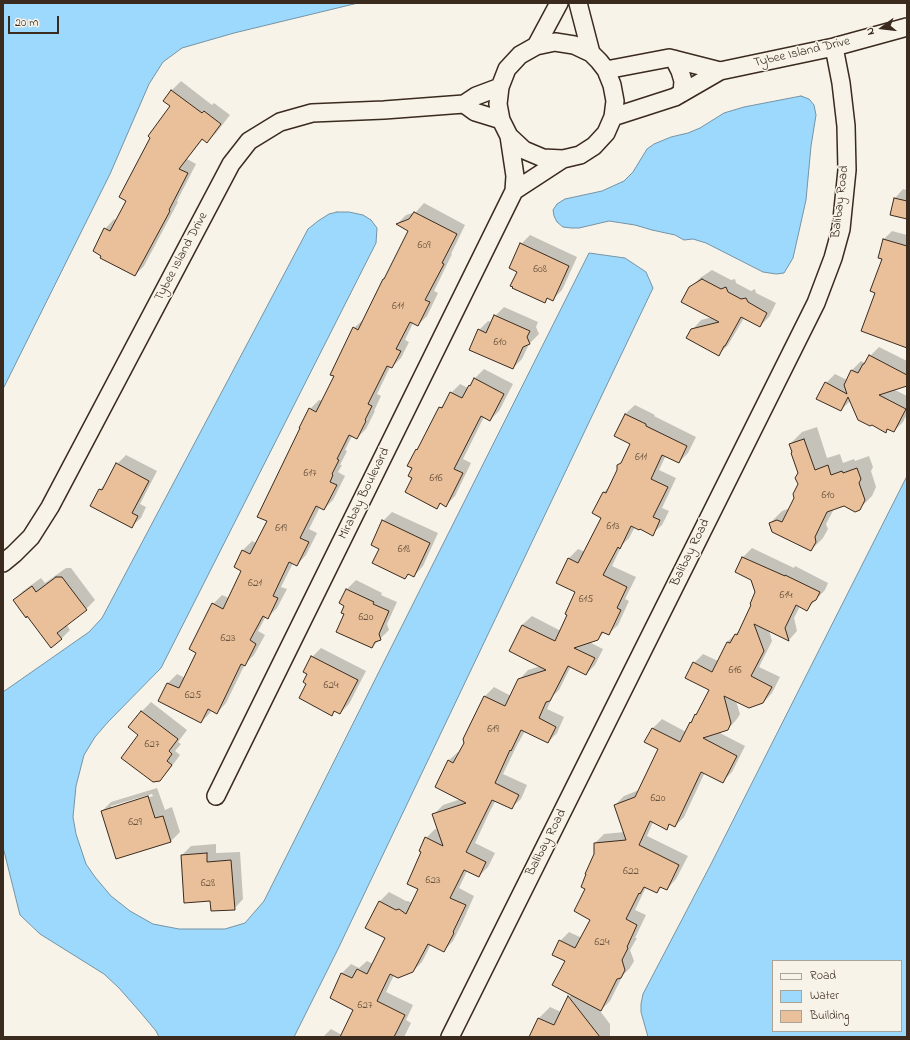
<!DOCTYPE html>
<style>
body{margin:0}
#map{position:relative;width:910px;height:1040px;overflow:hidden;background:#f7f3e8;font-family:"Indie Flower",sans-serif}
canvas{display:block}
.frame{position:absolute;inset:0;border:4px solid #3b2a1e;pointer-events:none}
.legend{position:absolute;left:772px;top:960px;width:130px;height:72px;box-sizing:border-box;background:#f7f3e8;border:1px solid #aca397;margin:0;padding:5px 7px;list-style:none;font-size:12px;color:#3b2a1e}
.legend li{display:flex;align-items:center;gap:8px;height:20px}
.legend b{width:20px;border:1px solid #aca397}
.north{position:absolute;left:862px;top:8px;width:40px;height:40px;-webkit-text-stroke:3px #f7f3e8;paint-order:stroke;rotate:255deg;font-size:11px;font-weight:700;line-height:16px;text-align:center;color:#3b2a1e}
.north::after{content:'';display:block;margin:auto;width:14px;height:18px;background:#3b2a1e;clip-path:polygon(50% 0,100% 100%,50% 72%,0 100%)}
.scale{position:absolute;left:8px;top:16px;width:51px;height:18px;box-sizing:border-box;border:2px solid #3b2a1e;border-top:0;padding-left:5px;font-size:12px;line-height:14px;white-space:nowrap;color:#3b2a1e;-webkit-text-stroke:3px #f7f3e8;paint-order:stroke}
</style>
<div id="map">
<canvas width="910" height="1040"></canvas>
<div class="frame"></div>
<ul class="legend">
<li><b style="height:5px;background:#f7f3e8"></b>Road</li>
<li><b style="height:11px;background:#9cd9fd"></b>Water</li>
<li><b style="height:11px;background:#e9c099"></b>Building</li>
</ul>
<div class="north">N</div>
<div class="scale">20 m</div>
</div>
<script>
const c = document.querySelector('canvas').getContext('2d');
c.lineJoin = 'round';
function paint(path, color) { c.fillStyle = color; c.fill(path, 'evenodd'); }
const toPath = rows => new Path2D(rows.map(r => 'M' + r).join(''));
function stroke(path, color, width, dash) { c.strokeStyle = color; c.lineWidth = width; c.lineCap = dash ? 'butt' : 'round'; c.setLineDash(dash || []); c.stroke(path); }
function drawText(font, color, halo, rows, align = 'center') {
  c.font = font + ' "Indie Flower",sans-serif'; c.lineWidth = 3; c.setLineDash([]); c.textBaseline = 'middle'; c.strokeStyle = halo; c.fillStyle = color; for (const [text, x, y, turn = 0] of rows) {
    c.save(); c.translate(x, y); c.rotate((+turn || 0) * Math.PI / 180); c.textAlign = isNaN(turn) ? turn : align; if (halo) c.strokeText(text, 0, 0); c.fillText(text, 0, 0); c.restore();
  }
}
const water = toPath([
 [3,3,358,3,234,33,182,48,163,62,149,84,110,174,3,389,3,3],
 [801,96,809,99,814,105,816,115,811,146,806,200,793,258,784,273,776,274,763,272,706,243,693,239,684,240,675,235,652,230,635,225,609,221,579,228,571,228,563,227,557,222,554,216,553,210,557,204,565,199,602,191,624,181,633,172,647,149,654,144,671,137,688,133,700,128,724,113,744,107,801,96],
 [337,212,349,212,363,215,371,220,377,228,376,243,161,668,108,722,95,737,84,755,76,786,73,817,76,834,86,864,95,877,111,896,130,911,153,924,179,929,225,929,245,923,264,901,589,253,625,258,646,272,653,288,338,949,294,1037,159,1037,156,1031,141,1013,119,988,104,974,40,934,20,915,3,847,3,692,89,632,102,618,308,229,318,221,329,214,337,212],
 [907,476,907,1037,648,1037,641,1012,641,1004,643,994,711,864,907,476],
 [773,961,901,961,901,1031,773,1031,773,961]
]);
paint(water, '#9cd9fd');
stroke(water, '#7593a4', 1);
paint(toPath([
 [181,81,212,105,214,103,230,115,216,133,207,142,203,139,187,159,196,164,177,201,178,202,144,266,135,275,94,251,105,229,114,219,117,221,171,106,164,101,172,90],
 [903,189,907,190,907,218,892,214,895,198],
 [424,203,465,225,451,254,452,254,434,291,438,293,427,316,418,325,413,323,405,340,409,342,401,358,392,367,390,367,377,394,381,396,374,411,375,411,366,429,357,438,352,436,345,450,347,451,340,465,342,465,338,472,345,476,333,500,324,509,320,507,309,529,317,533,306,555,297,565,293,563,281,587,287,589,277,608,268,617,266,616,258,631,265,635,254,655,245,664,226,703,217,713,211,710,210,713,201,722,160,701,168,683,177,674,185,678,198,652,213,604,222,595,229,598,242,570,235,566,243,550,252,541,256,543,268,521,310,409,319,400,323,401,335,376,354,328,364,319,384,279,386,276,410,230,397,224,406,215,416,212],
 [892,231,907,235,907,263,884,239],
 [530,235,577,257,562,290,553,299,548,297,544,301,518,271,521,244],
 [712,270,731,280,735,279,736,283,751,291,755,289,756,293,776,303,769,317,760,326,744,318,728,345,719,354,692,330,701,320,713,317,690,288,700,278],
 [504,307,538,322,536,327,539,334,529,344,522,359,513,368,479,330,488,321,492,322,495,316],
 [879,347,907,361,907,383,893,389,907,396,907,414,903,422,894,431,888,429,885,431,851,400,841,410,826,383,835,374,847,380,852,370,861,361,865,363,870,356],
 [484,369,513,384,499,411,490,420,484,417,463,459,471,463,455,496,446,505,441,503,437,507,413,477,413,468,416,450,420,446,440,408,447,401,451,393,460,384,468,388,475,378],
 [635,405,655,415,654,416,696,437,688,453,679,462,666,455,659,470,676,478,662,508,669,511,662,525,652,534,640,528,635,527,629,538,622,545,612,566,636,577,625,599,629,601,618,625,608,634,604,632,598,639,589,642,603,649,595,665,586,674,571,666,559,690,553,696,547,709,564,717,557,733,548,742,525,731,520,740,518,743,503,774,527,785,521,799,511,808,496,800,490,811,475,843,495,853,488,867,479,876,467,871,459,888,474,896,462,923,453,941,444,951,431,944,422,962,413,971,394,975,386,992,413,1005,406,1020,411,1023,404,1037,323,1037,331,1029,342,1035,355,1010,334,990,342,973,351,964,359,968,367,961,373,964,386,937,379,902,389,892,406,901,408,901,412,903,419,889,423,852,426,838,435,829,439,830,433,815,443,805,461,799,448,761,458,752,460,753,485,696,494,687,511,696,519,680,528,670,541,666,522,625,532,616,561,631,577,592,557,582,569,558,578,549,585,552,603,517,593,513,604,492,612,484,618,470,618,466,624,460,632,444,615,435,625,414],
 [817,427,827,458,840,454,843,463,854,459,855,461,869,456,873,467,871,471,876,487,872,496,859,509,844,505,834,509,826,524,828,529,823,538,811,550,770,523,782,511,790,508,795,498,799,485,799,473,790,444,802,432],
 [126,455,157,471,140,504,146,507,141,518,131,527,100,490,106,483,117,464],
 [392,512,438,533,423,566,414,576,409,573,405,578,380,548,383,521],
 [752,548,794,568,795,566,828,583,825,590,807,609,800,606,794,618,797,631,789,640,769,630,772,641,759,667,780,677,772,693,763,703,736,701,740,714,737,719,728,729,718,732,745,746,732,772,723,781,705,772,684,817,675,826,671,824,666,828,653,822,647,836,688,856,676,879,667,889,662,886,657,892,646,887,635,910,646,915,635,938,637,938,630,950,634,961,630,968,623,975,610,1001,600,1011,610,1024,610,1037,537,1037,531,1034,539,1018,550,1007,561,1012,569,997,572,994,566,961,560,941,569,932,582,938,592,920,587,889,595,854,595,843,604,834,625,832,615,805,624,796,639,790,659,749,653,728,662,719,686,732,698,713,710,689,694,663,703,654,718,661,727,642,740,630,752,604,756,592,752,579,736,572,743,557],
 [66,568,71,568,95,600,86,609,66,624,70,630,61,639,27,615,14,600,23,591,41,578,45,583],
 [356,580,382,593,381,595,397,602,387,624,389,630,372,647,346,614,345,605,340,603,347,589],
 [321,648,366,671,349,704,340,713,336,710,332,714,308,674,312,657],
 [151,702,187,730,178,742,181,744,175,751,180,755,169,770,159,780,140,735,130,727,142,711],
 [157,788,165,810,172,807,180,832,170,842,102,811,111,802],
 [152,794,153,796,111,808,111,806],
 [216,844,216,853,240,852,243,899,234,909,211,900,182,855,191,846]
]), '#0003');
const building = toPath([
 [171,90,202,113,204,111,221,124,207,143,202,139,179,169,188,173,169,210,170,211,135,276,100,258,101,256,93,251,104,228,110,231,126,201,119,197,150,138,148,136,170,106,163,101,171,90],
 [894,198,907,201,907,219,890,215,894,198],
 [414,212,457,234,442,263,444,264,425,300,430,302,418,326,410,322,396,349,401,351,392,368,387,366,368,404,372,406,365,420,366,421,357,439,349,435,337,459,339,460,332,474,333,475,330,482,337,485,324,510,316,506,300,538,309,542,297,566,289,562,273,596,278,598,268,619,263,616,250,640,256,644,245,666,241,664,217,714,208,709,201,723,158,701,167,683,179,688,196,653,189,649,212,603,223,609,241,571,234,567,242,550,250,554,267,521,257,517,300,428,299,428,309,408,316,412,334,376,330,375,353,327,358,330,383,279,384,279,408,231,396,224,409,219,414,212],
 [883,239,907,246,907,348,861,331,875,293,870,291,882,259,878,258,883,239],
 [520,243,569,266,553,301,547,298,545,303,512,288,513,287,510,286,517,272,509,268,520,243],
 [702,279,721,289,726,287,728,292,741,299,746,298,748,302,767,313,760,327,741,317,730,337,725,346,724,346,719,356,686,338,691,329,719,322,681,302,689,287,702,279],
 [494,315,530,331,527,337,530,344,523,347,513,369,469,350,478,329,486,333,494,315],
 [869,355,907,375,907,386,879,395,906,409,894,432,887,429,886,433,872,425,870,426,858,420,848,397,841,411,816,399,825,382,847,394,844,385,851,370,858,373,863,364,864,364,869,355],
 [474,378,504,394,490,421,481,416,454,469,463,473,446,507,440,503,437,509,405,492,412,478,408,476,412,468,407,466,416,449,417,450,439,407,442,408,450,392,462,398,469,385,470,386,474,378],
 [625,414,646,424,646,426,687,446,679,463,662,455,651,479,668,487,653,517,660,520,653,536,640,529,639,530,631,526,620,549,618,547,603,575,627,587,617,608,621,610,609,635,602,632,598,640,574,648,595,658,586,675,568,666,550,701,546,702,539,718,556,727,548,743,521,730,511,751,510,750,495,783,519,795,512,809,492,800,466,852,486,862,479,877,464,870,450,898,466,905,453,932,454,933,444,952,428,944,413,972,398,978,390,974,377,1001,405,1015,394,1037,340,1037,353,1010,330,998,341,973,352,978,357,969,367,974,385,938,365,928,379,901,396,910,399,909,406,914,418,889,407,884,421,852,419,851,425,837,443,846,432,814,466,803,435,787,448,760,453,763,464,743,463,739,484,696,505,706,518,679,546,670,509,651,522,625,555,641,567,615,565,614,575,592,556,583,568,558,578,563,601,518,592,513,603,492,606,493,617,470,617,465,621,463,630,444,614,436,625,414],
 [804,439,815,470,828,465,831,475,842,471,843,473,857,468,861,479,859,483,865,500,860,510,855,512,844,506,827,512,815,537,816,542,811,551,772,532,769,523,777,520,782,522,794,498,793,494,798,484,795,478,798,473,791,453,792,452,789,444,804,439],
 [116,463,149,481,132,513,138,516,132,528,90,506,99,489,102,490,116,463],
 [382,520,430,543,414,577,408,574,405,579,372,563,379,549,371,545,382,520],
 [742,557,785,576,785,575,820,592,816,600,812,602,807,611,796,605,785,628,789,641,754,624,764,651,751,676,772,687,763,703,749,708,724,696,731,723,728,730,703,738,737,756,723,783,701,772,675,827,669,824,667,830,650,821,639,845,679,865,667,890,660,887,657,893,644,887,640,894,639,893,626,919,637,925,627,947,628,948,622,960,625,970,621,978,617,979,601,1011,552,985,565,961,552,955,559,940,575,948,590,920,574,911,585,889,581,887,586,874,585,874,594,854,594,843,626,840,614,805,635,797,658,749,644,742,652,728,680,742,690,722,691,723,695,714,696,715,709,690,685,678,693,662,712,672,727,642,730,643,735,634,737,635,751,605,750,604,755,592,751,580,735,572,742,557],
 [56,577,62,577,87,610,57,633,62,639,51,648,27,616,26,618,13,600,32,586,36,592,56,577],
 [346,589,374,602,373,604,389,611,379,634,381,640,375,642,372,648,336,632,344,614,341,613,344,606,339,603,346,589],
 [311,656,358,680,340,714,334,711,332,716,299,698,306,684,303,682,307,674,303,672,311,656],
 [141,711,178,739,169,751,172,754,167,761,172,765,160,781,153,782,121,758,138,735,128,727,141,711],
 [148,796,155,818,163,816,171,842,116,859,101,811,148,796],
 [207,853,207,862,231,860,235,910,211,911,210,901,184,903,181,855,207,853],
 [568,996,600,1037,529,1037,538,1018,554,1025,568,996]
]);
paint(building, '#e9c099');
stroke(building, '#3b2a1e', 1);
const minor = toPath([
 [578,3,591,53],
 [536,46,555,42,574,45,591,53,599,61,606,70,612,85,615,101,613,117,606,133,594,146,580,155,563,159,543,158,524,150,509,136,501,120,498,104,500,87,507,69,520,55,536,46,559,3],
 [674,59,680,71,683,81,682,93],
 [606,70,669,58,720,71],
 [464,104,475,112,501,120],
 [613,117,675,97,720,71,834,47,907,27],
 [514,191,563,159],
 [3,563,14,554,31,537,50,507,231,164,249,141,280,122,312,113,384,110,464,104,476,96,500,87],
 [216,796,514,191,515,176,509,136],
 [450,1037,816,303,833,258,841,229,847,170,846,126,841,83,834,47]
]);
stroke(minor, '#3b2a1e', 20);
stroke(minor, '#f7f3e8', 17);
drawText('11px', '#66503d', null, [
 ["609",424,246],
 ["608",540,270],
 ["611",398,307],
 ["610",500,343],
 ["611",641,458],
 ["617",310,474],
 ["616",436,479],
 ["610",828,496],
 ["613",613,527],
 ["619",281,529],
 ["618",404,550],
 ["621",255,584],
 ["614",786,596],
 ["615",586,600],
 ["620",366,618],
 ["623",228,639],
 ["616",735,671],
 ["624",331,686],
 ["625",193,696],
 ["619",493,730],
 ["627",152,745],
 ["620",658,799],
 ["629",135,823],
 ["622",631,872],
 ["623",433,881],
 ["628",208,884],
 ["624",602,943],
 ["627",365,1006]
]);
drawText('13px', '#3b2a1e', '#f7f3e8', [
 ["Tybee Island Drive",802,53,-13],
 ["Balibay Road",841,202,-83],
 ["Tybee Island Drive",182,257,-62],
 ["Mirabay Boulevard",365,494,-64],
 ["Balibay Road",691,553,-64],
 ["Balibay Road",547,843,-63]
]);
</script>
